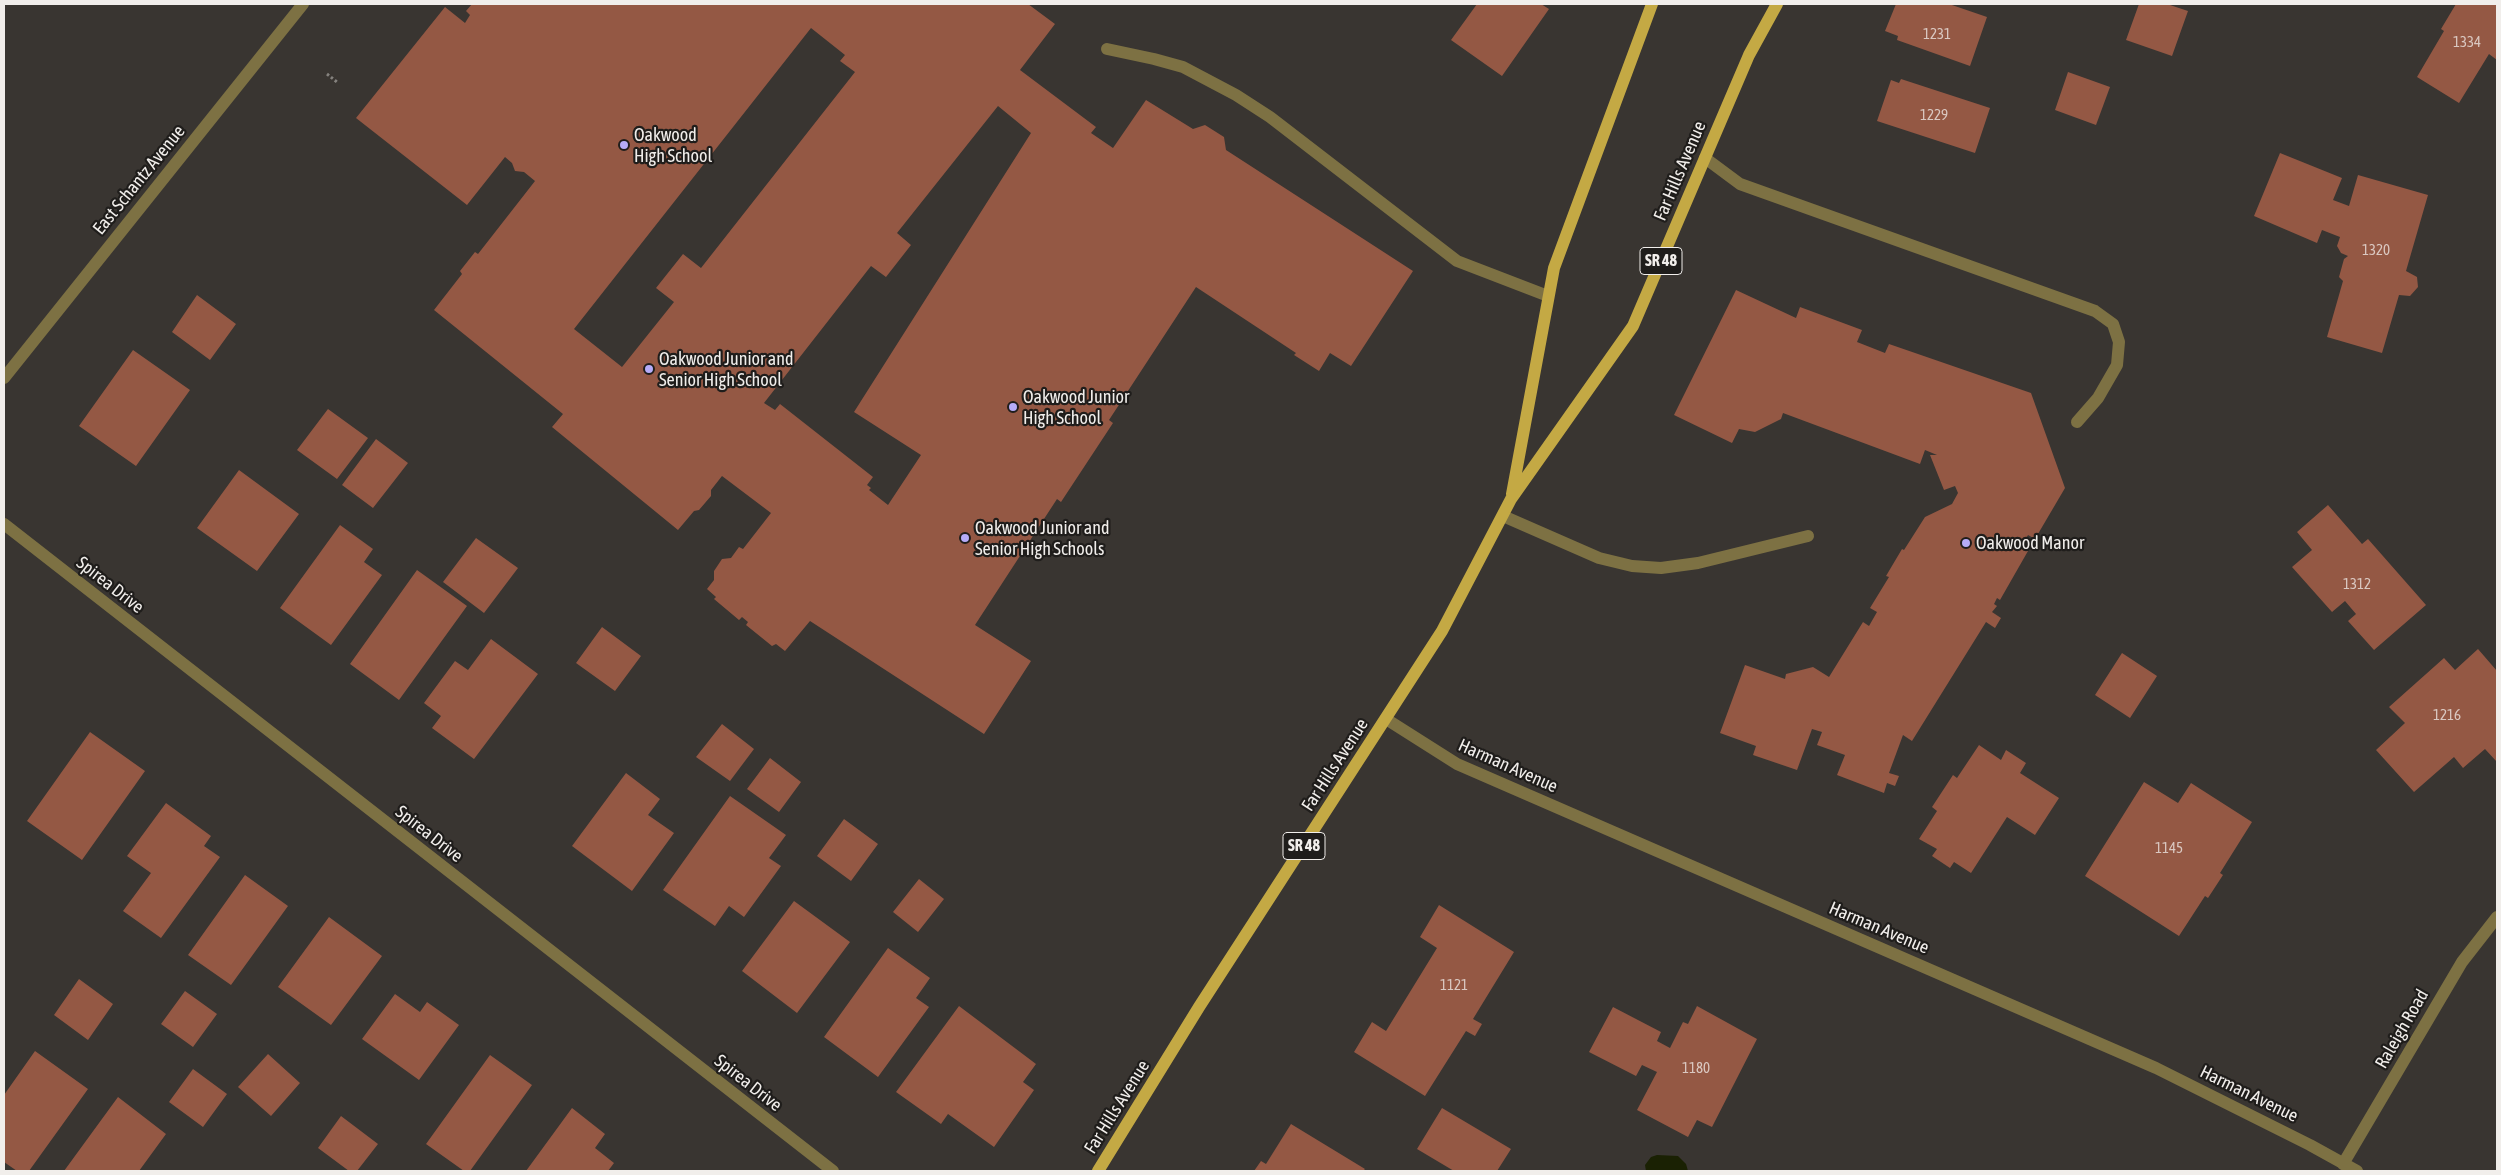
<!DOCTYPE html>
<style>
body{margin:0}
#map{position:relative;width:2501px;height:1175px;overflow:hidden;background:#393531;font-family:"Asap Condensed",sans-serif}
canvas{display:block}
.frame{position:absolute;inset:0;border:5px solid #f1eeeb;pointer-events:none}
</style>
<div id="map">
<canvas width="2501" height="1175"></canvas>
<div class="frame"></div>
</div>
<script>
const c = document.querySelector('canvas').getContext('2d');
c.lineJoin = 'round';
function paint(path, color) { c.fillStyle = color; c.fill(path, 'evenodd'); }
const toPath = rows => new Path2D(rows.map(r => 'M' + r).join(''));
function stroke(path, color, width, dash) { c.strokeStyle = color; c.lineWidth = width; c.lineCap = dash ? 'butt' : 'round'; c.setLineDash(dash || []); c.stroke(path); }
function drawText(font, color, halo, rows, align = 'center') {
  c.font = font + ' "Asap Condensed",sans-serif'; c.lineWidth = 4.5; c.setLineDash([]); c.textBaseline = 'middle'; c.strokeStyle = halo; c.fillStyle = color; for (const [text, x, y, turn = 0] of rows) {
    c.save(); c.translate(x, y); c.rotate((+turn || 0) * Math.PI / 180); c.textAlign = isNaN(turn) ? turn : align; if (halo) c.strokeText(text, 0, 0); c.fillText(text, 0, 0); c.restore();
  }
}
paint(toPath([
 [1657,1155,1678,1156,1686,1164,1688,1171,1646,1171,1645,1165,1651,1157]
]), '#1a2103');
paint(toPath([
 [472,4,1028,4,1055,24,1020,70,1096,127,1091,133,1113,148,1146,100,1193,129,1205,125,1224,137,1226,150,1413,271,1351,366,1330,353,1319,371,1294,355,1296,353,1196,287,1109,420,1113,423,1061,502,1057,499,975,625,1031,661,984,734,810,621,785,651,776,644,772,646,746,625,748,622,742,617,739,620,714,599,716,597,707,589,714,580,714,571,722,559,731,558,739,547,743,549,771,513,722,476,711,490,711,496,699,510,694,511,678,530,552,427,563,414,434,310,462,274,460,271,475,252,478,254,535,181,524,172,515,171,512,163,505,157,467,205,356,118,445,7,465,23,470,15,466,11],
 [811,28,845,55,840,61,855,72,701,268,683,254,656,288,674,302,622,367,574,329],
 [998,106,1031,133,854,412,921,455,888,505,869,490,871,488,867,485,873,477,780,404,775,410,764,403,871,266,886,277,911,245,897,233],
 [1477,4,1541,4,1549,9,1502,76,1451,40],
 [1896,4,1949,4,1987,17,1970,66,1897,40,1898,36,1885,31],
 [2139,4,2167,4,2188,11,2172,56,2126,40],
 [2456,4,2497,4,2497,60,2489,54,2459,103,2417,77,2444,31,2441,29],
 [2068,72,2110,87,2096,125,2055,110],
 [1901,79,1990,108,1975,153,1877,121,1891,80,1899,83],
 [2280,153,2342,178,2333,200,2349,206,2358,175,2428,195,2406,271,2417,277,2418,287,2410,296,2399,295,2382,353,2327,337,2343,281,2339,277,2344,259,2348,256,2341,253,2337,246,2340,237,2322,230,2317,243,2254,216],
 [1736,290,1796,318,1800,307,1862,330,1857,342,1885,353,1889,344,2031,393,2065,488,2035,539,2028,535,2021,547,2028,551,2000,600,1997,598,1994,604,1997,606,1992,612,2001,618,1995,628,1986,622,1912,741,1903,735,1889,773,1899,776,1895,786,1887,783,1884,793,1837,775,1845,755,1817,745,1822,732,1812,729,1797,770,1753,755,1756,746,1720,733,1745,665,1785,679,1786,674,1813,667,1829,677,1863,622,1869,626,1877,612,1870,608,1889,577,1886,576,1902,549,1904,550,1925,517,1952,504,1958,493,1955,486,1944,490,1930,455,1937,455,1925,450,1920,464,1783,413,1781,419,1755,432,1739,429,1732,443,1674,415],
 [197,295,236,324,210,360,172,332],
 [133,350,190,390,136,466,79,426],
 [328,409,368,438,337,479,297,450],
 [376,439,408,463,373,508,342,485],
 [239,470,299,514,257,571,197,528],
 [2328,505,2362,544,2368,539,2426,605,2374,650,2348,621,2356,614,2345,601,2332,612,2292,567,2312,550,2297,532],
 [340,525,373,549,364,562,382,575,331,645,280,608],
 [476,538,518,568,484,613,443,582],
 [417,570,467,606,399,700,350,664],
 [602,627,641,656,615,691,576,663],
 [491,639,538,674,474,759,432,728,441,716,424,703,455,661,468,670],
 [2478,649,2497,671,2497,762,2485,749,2463,768,2454,757,2414,792,2376,750,2405,723,2389,707,2444,658,2455,670],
 [2122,653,2157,676,2130,718,2095,695],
 [722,724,754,749,730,781,696,757],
 [90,732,145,771,82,860,27,821],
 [1979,745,2001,760,2006,750,2026,763,2020,773,2059,798,2035,835,2007,817,1971,873,1954,862,1950,868,1932,856,1937,849,1919,839,1937,811,1932,807,1953,775,1957,778],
 [770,758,801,782,779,812,747,789],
 [626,773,660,799,648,815,674,833,632,891,572,846],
 [2144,782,2178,803,2191,783,2252,822,2220,873,2223,875,2208,898,2205,896,2179,936,2085,876],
 [730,796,786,835,769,858,781,866,744,917,729,906,715,926,663,890],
 [166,803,211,836,204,846,220,857,161,938,123,911,151,873,127,856],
 [844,819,878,844,851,881,817,856],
 [245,875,288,906,231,985,188,955],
 [919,879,944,899,918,932,893,912],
 [794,901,850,942,797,1013,742,971],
 [1439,905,1514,952,1473,1019,1482,1024,1475,1036,1466,1031,1425,1096,1354,1052,1372,1022,1386,1031,1437,948,1420,937],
 [329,917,382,956,331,1025,278,987],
 [888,948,930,978,916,998,929,1007,878,1077,824,1037],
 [79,979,113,1004,88,1040,54,1015],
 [185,991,217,1014,193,1047,161,1024],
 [395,994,420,1012,427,1002,459,1025,419,1080,362,1039],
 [959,1006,1036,1064,1023,1082,1034,1090,994,1147,948,1114,941,1124,896,1092],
 [1697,1006,1757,1039,1712,1127,1697,1120,1688,1137,1637,1110,1657,1072,1642,1065,1636,1076,1589,1052,1613,1007,1661,1032,1657,1041,1670,1048,1683,1022,1688,1024],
 [35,1051,88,1089,29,1171,17,1171,4,1162,4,1095],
 [268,1054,300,1083,271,1116,238,1087],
 [490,1055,532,1085,470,1171,464,1171,426,1144],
 [193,1069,227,1094,203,1127,169,1102],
 [118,1097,166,1134,139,1171,64,1171],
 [572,1108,605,1134,595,1148,614,1163,608,1171,526,1171],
 [1442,1108,1511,1149,1497,1171,1454,1171,1417,1149],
 [341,1116,378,1144,357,1171,349,1171,318,1148],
 [1291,1124,1365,1169,1363,1171,1254,1171,1261,1161,1266,1164]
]), '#945844');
stroke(toPath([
 [327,74,337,82]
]), '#85827e', 3, [2.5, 2.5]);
stroke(toPath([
 [1107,49,1154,59,1183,67,1236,95,1270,117,1457,261,1548,296],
 [1705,158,1740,184,2095,311,2113,324,2119,342,2117,365,2098,398,2077,422],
 [1503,516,1599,558,1632,566,1661,568,1698,563,1808,536]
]), '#7d7143', 12);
stroke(toPath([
 [4,378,303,4],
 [4,524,833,1171],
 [1386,719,1457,764,2156,1068,2310,1145,2357,1171],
 [2343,1164,2462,962,2497,917]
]), '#7d7143', 12);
stroke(toPath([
 [1512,494,1554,268,1652,4],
 [1098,1171,1199,1007,1442,631,1511,499,1633,326,1749,55,1777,4]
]), '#c4a944', 12);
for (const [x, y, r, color] of [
 [624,145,5,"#b6acf8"],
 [649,369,5,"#b6acf8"],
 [1013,407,5,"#b6acf8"],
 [965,538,5,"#b6acf8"],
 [1966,543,5,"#b6acf8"]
]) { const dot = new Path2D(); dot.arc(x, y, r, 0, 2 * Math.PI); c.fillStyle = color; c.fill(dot); stroke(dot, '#1f1d1b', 2); }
drawText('15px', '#dac8c1', null, [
 ["1231",1937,34],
 ["1334",2467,42],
 ["1229",1934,115],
 ["1320",2376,250],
 ["1312",2357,584],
 ["1216",2447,715],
 ["1145",2169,848],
 ["1121",1454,985],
 ["1180",1696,1068]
]);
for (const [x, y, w] of [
 [1661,261,42],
 [1304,846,42]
]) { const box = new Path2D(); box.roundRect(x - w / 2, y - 13.5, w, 27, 4); c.fillStyle = '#1f1d1b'; c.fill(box); stroke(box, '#f1eeeb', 1); }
drawText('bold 16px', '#f1eeeb', null, [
 ["SR 48",1661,261],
 ["SR 48",1304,846]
]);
drawText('18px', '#f1eeeb', '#1f1d1b', [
 ["Oakwood",634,135],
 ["High School",634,156],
 ["Oakwood Junior and",659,359],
 ["Senior High School",659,380],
 ["Oakwood Junior",1023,397],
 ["High School",1023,418],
 ["Oakwood Junior and",975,528],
 ["Senior High Schools",975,549],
 ["Oakwood Manor",1976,543]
], 'left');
drawText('18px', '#f1eeeb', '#1f1d1b', [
 ["Far Hills Avenue",1680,171,-67],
 ["East Schantz Avenue",139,180,-51],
 ["Spirea Drive",110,585,38],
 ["Far Hills Avenue",1335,765,-57],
 ["Harman Avenue",1508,766,24],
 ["Spirea Drive",429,834,38],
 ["Harman Avenue",1879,928,23],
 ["Raleigh Road",2402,1029,-60],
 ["Spirea Drive",748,1083,38],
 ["Harman Avenue",2249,1094,26],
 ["Far Hills Avenue",1117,1107,-58]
]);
</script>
